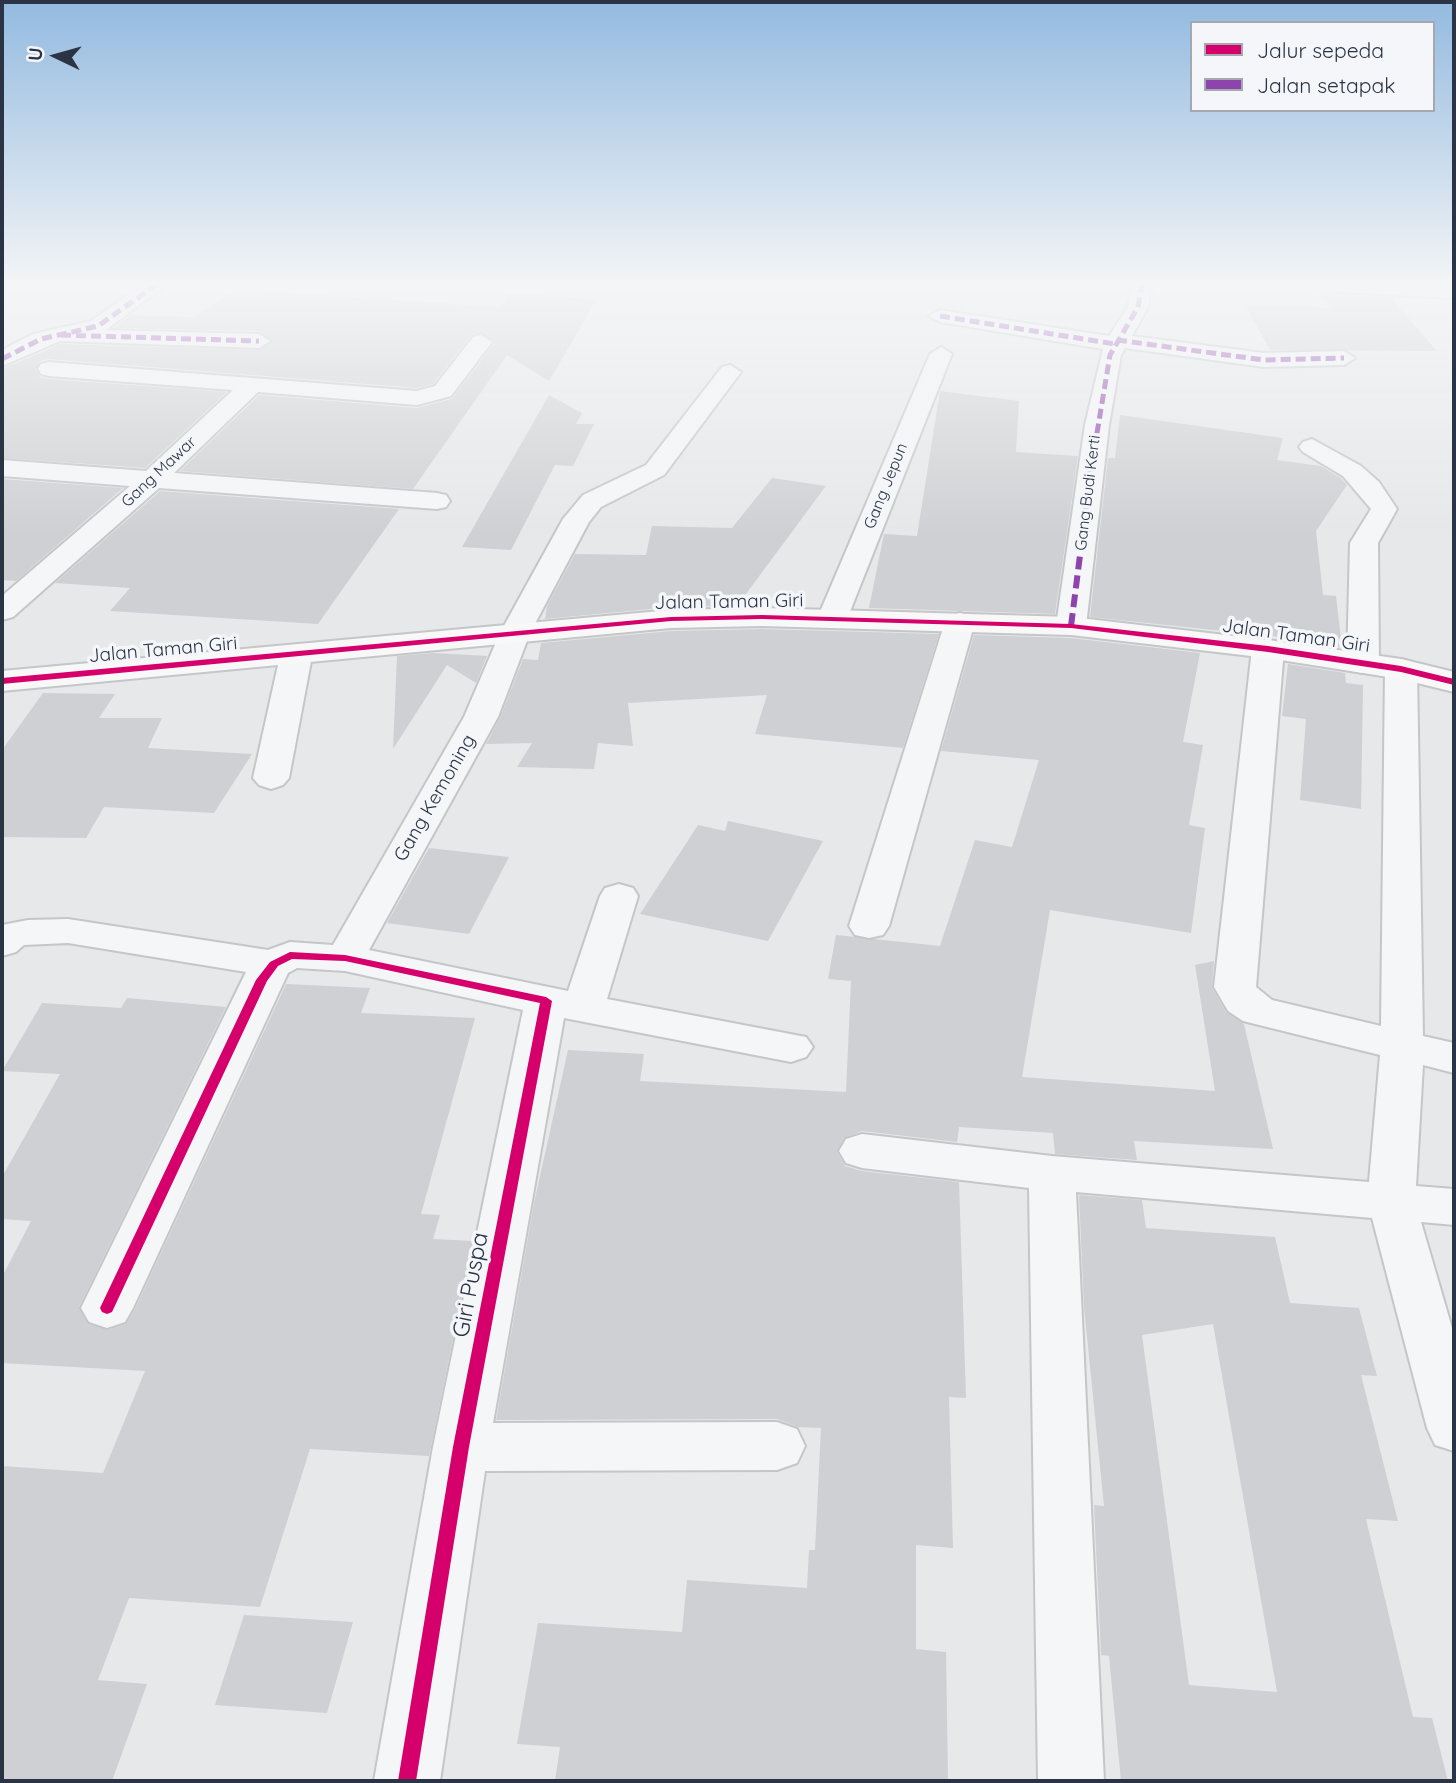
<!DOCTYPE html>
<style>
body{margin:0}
#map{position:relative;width:1456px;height:1783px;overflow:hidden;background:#e6e8ea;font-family:Quicksand,sans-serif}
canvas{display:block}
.frame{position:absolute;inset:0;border:4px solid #2b3445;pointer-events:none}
.legend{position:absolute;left:1190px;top:21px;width:245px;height:91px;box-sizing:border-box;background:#f4f6f9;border:2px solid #a4a8b1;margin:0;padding:9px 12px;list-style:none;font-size:21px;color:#2b3445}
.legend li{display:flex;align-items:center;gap:14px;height:35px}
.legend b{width:35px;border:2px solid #a4a8b1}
.north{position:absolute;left:21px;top:21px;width:70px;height:70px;-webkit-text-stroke:5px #f4f6f9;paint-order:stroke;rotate:275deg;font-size:19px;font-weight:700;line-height:28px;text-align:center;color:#2b3445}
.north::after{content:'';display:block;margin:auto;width:24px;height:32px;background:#2b3445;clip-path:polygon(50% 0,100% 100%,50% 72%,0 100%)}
</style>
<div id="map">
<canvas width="1456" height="1783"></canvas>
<div class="frame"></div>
<ul class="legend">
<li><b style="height:9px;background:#d6006c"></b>Jalur sepeda</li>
<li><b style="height:9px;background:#8e44ad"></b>Jalan setapak</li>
</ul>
<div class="north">U</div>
</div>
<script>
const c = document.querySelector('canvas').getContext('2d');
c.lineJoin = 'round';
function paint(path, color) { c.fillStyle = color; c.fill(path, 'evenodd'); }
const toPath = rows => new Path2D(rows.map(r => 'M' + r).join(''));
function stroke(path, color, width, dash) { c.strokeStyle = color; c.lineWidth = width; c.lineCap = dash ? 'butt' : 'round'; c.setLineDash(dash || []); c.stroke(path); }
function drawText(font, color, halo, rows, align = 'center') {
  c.font = font + ' Quicksand,sans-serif'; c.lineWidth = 7; c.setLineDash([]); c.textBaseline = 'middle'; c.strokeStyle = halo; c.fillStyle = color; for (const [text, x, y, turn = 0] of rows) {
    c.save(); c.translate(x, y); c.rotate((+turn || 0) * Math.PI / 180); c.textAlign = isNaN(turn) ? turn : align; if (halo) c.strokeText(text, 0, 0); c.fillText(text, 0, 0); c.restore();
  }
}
paint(toPath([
 [236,289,500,307,510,293,597,299,549,381,507,355,413,489,180,471,259,395,417,408,452,399,494,344,482,333,471,335,433,384,417,388,49,359,40,361,36,370,40,377,48,379,227,392,145,468,2,458,2,369,60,344,260,350,272,340,259,331,114,328,131,315,194,317],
 [1320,295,1390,297,1437,351,1270,350,1245,305,1331,307],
 [940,391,1019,401,1016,452,1078,456,1055,614,869,608,884,534,917,536],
 [549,395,582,413,576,424,594,424,573,466,555,465,511,550,462,547],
 [1120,415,1283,438,1277,460,1321,466,1341,478,1347,485,1316,531,1323,595,1336,596,1342,648,1290,640,1290,638,1090,617,1108,458,1115,458],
 [772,478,826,486,737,606,671,607,545,619,547,606,575,554,646,555,652,526,732,528],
 [2,479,123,488,16,581,2,580],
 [160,491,399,509,318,624,110,611,130,588,55,583],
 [762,629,939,634,903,748,755,734,767,695,628,703,633,746,598,743,594,769,517,767,532,743,486,744,500,718,523,659,538,660,541,643,671,631],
 [974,635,1071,638,1200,653,1183,742,1203,745,1189,825,1205,828,1191,933,1050,910,1022,1077,1215,1091,1195,965,1214,961,1212,988,1226,1012,1244,1024,1273,1149,1134,1141,1137,1160,1055,1154,1053,1133,959,1127,957,1142,862,1131,844,1138,837,1152,845,1166,862,1171,959,1182,966,1398,949,1397,953,1548,916,1545,916,1649,946,1652,948,1781,555,1781,560,1747,517,1744,538,1623,682,1632,687,1580,807,1588,809,1550,815,1550,821,1428,798,1427,777,1419,496,1420,534,1203,568,1050,644,1054,640,1081,846,1092,851,981,828,979,836,935,940,946,975,840,1012,847,1039,760,941,751],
 [433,653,487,656,476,683,447,665,393,749,397,656],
 [1288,664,1345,673,1346,683,1363,685,1361,809,1300,800,1306,719,1282,716],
 [43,693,115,694,99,718,162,718,148,748,252,754,214,813,104,807,86,838,2,837,2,750],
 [728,821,823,841,768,941,640,914,698,825,725,831],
 [429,848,509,857,469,934,387,923],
 [286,984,370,988,361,1013,475,1018,421,1214,440,1215,433,1239,473,1241,429,1456,310,1449,260,1607,129,1598,98,1680,147,1684,112,1781,2,1781,2,1466,103,1473,145,1371,2,1363,2,1277,31,1221,2,1219,2,1177,60,1074,2,1071,42,1003,121,1008,127,998,226,1007,79,1307,88,1324,108,1330,126,1324,135,1309],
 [1079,1195,1142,1200,1146,1228,1275,1237,1290,1303,1359,1308,1377,1376,1361,1375,1398,1521,1366,1519,1413,1717,1432,1718,1448,1781,1121,1781,1109,1656,1101,1655,1094,1505,1104,1506,1084,1307],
 [1213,1324,1277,1692,1189,1685,1142,1335],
 [244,1615,353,1622,327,1713,215,1705]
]), '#ced0d3');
const street = toPath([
 [142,285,166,285,106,330,259,334,270,341,259,348,60,341,2,366,2,350,33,334,91,321,142,285],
 [1132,285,1152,285,1148,307,1132,336,1264,353,1344,351,1355,358,1344,365,1264,367,1125,348,1121,355,1109,425,1086,626,1082,632,1071,635,1060,632,1056,626,1085,425,1103,349,940,322,929,316,940,310,1109,336,1128,307,1132,285],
 [1311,285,1454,286,1454,298,1321,291,1311,285],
 [481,335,492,342,451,396,417,405,258,392,174,473,437,493,446,495,450,501,446,507,437,509,159,488,13,617,2,620,2,596,130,486,2,476,2,460,146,471,233,390,49,376,41,374,38,369,41,364,49,362,417,391,435,386,473,337,481,335],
 [941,347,952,354,847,619,843,625,832,628,821,625,817,619,930,354,941,347],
 [730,365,741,372,664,475,601,507,589,522,530,633,498,717,369,950,568,991,600,896,605,888,619,884,633,888,638,896,607,999,806,1037,813,1047,806,1057,791,1062,564,1018,493,1423,777,1422,797,1429,805,1446,797,1463,777,1470,485,1471,440,1781,374,1781,433,1447,523,1010,345,971,297,968,288,973,133,1308,125,1322,107,1328,89,1322,81,1308,246,972,68,943,24,945,16,952,2,956,2,925,28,920,68,919,268,950,290,942,333,945,464,717,500,633,563,519,583,495,646,465,722,367,730,365],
 [1312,439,1361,466,1379,482,1397,509,1378,543,1379,664,1374,671,1363,673,1352,671,1347,664,1350,543,1371,509,1343,476,1303,452,1299,447,1303,442,1312,439],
 [960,613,971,616,975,622,889,926,883,935,869,938,855,935,849,926,945,622,949,616,960,613],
 [1268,640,1279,642,1284,649,1256,987,1272,1000,1381,1026,1385,669,1390,662,1401,659,1412,662,1417,669,1423,1036,1454,1043,1454,1073,1423,1065,1416,1186,1454,1189,1454,1225,1421,1222,1454,1335,1454,1451,1435,1445,1427,1428,1372,1218,1076,1192,1104,1781,1038,1781,1029,1188,862,1168,846,1163,839,1151,846,1139,862,1134,1052,1156,1369,1182,1380,1055,1243,1021,1228,1011,1214,987,1252,649,1257,642,1268,640],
 [296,647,307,649,312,656,289,778,283,785,271,789,259,785,253,778,280,656,285,649,296,647]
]);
const secondary = toPath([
 [762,608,1071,617,1268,640,1401,659,1454,672,1454,692,1401,679,1268,658,1071,635,762,626,671,628,2,691,2,671,671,610,762,608]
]);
stroke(street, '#c4c6c8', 4);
stroke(secondary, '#c4c6c8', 4);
paint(street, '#f5f6f7');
paint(secondary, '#f8f8f8');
stroke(toPath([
 [940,316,1115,344],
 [61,335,259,341],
 [1117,340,1264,360,1344,358],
 [2,359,41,339,98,326,156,285],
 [1092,463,1110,355,1138,307,1142,285]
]), '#8e44ad', 5, [10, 5]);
stroke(toPath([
 [1071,626,1092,461]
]), '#8e44ad', 6, [13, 6]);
paint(toPath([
 [762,615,1071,624,1268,646,1401,666,1454,679,1454,685,1401,672,1268,652,1071,628,762,619,671,621,2,684,2,678,671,617,762,615],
 [290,952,345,955,546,997,552,1001,469,1447,416,1781,398,1781,453,1447,540,1003,345,961,292,959,278,966,267,981,112,1312,107,1314,102,1312,100,1308,256,980,270,962,290,952]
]), '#d6006c');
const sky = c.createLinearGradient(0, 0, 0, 535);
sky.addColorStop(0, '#93bae0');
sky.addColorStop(0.53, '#f4f5f6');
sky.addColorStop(1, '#f4f5f600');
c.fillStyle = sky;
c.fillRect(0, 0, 1456, 535);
drawText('16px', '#2b3445', '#f4f6f9', [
 ["Gang Mawar",159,472,-43],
 ["Gang Jepun",886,486,-68],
 ["Gang Budi Kerti",1088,493,-83]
]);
drawText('19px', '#2b3445', '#f4f6f9', [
 ["Jalan Taman Giri",729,602,-1],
 ["Jalan Taman Giri",1296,636,8],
 ["Jalan Taman Giri",163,650,-5],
 ["Gang Kemoning",435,798,-60]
]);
drawText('23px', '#2b3445', '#f4f6f9', [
 ["Giri Puspa",471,1285,-79]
]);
</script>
